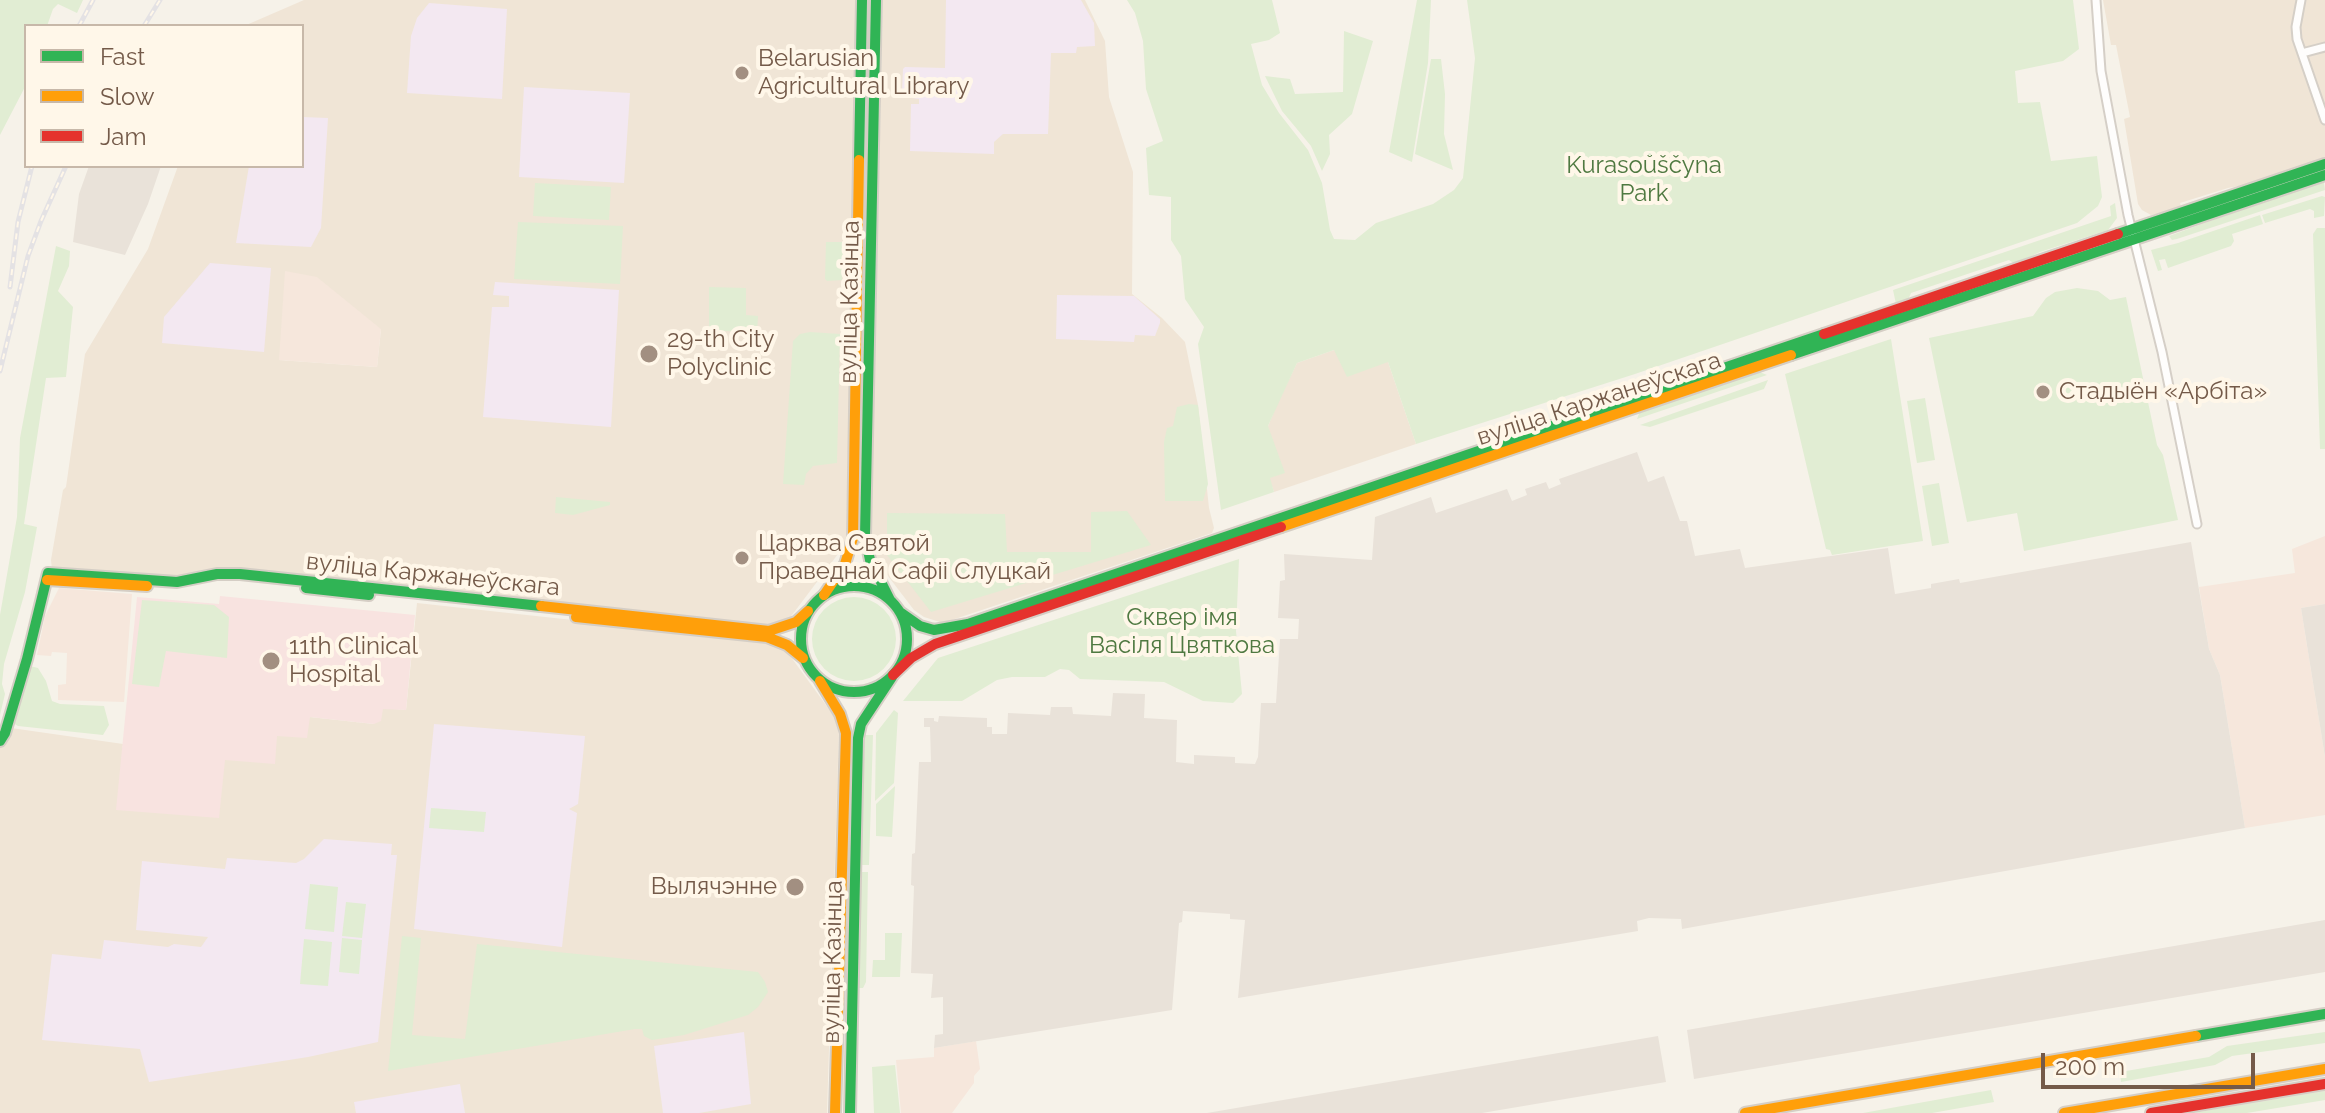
<!DOCTYPE html>
<meta charset="utf-8">
<style>
body{margin:0}
#map{position:relative;width:2325px;height:1113px;overflow:hidden;background:#f6f2e9;font-family:Raleway,sans-serif}
canvas{display:block}
.legend{position:absolute;left:24px;top:24px;width:280px;height:144px;box-sizing:border-box;background:#fff7e9;border:2px solid #c7b8a9;margin:0;padding:10px 14px;list-style:none;font-size:24px;color:#745a49}
.legend li{display:flex;align-items:center;gap:16px;height:40px}
.legend b{width:40px;border:2px solid #c7b8a9}
.scale{position:absolute;left:2041px;top:1053px;width:214px;height:36px;box-sizing:border-box;border:4px solid #745a49;border-top:0;padding-left:10px;font-size:24px;line-height:28px;white-space:nowrap;color:#745a49;-webkit-text-stroke:6px #fff7e9;paint-order:stroke}
</style>
<div id="map">
<canvas width="2325" height="1113"></canvas>
<ul class="legend">
<li><b style="height:10px;background:#30b455"></b>Fast</li>
<li><b style="height:10px;background:#ff9f0a"></b>Slow</li>
<li><b style="height:10px;background:#e5322d"></b>Jam</li>
</ul>
<div class="scale">200 m</div>
</div>
<script>
const c = document.querySelector('canvas').getContext('2d');
c.lineJoin = 'round';
function paint(path, color) { c.fillStyle = color; c.fill(path, 'evenodd'); }
const toPath = rows => new Path2D(rows.map(r => 'M' + r).join(''));
function stroke(path, color, width, dash) { c.strokeStyle = color; c.lineWidth = width; c.lineCap = dash ? 'butt' : 'round'; c.setLineDash(dash || []); c.stroke(path); }
function drawText(font, color, halo, rows, align = 'center') {
  c.font = font + ' Raleway,sans-serif'; c.lineWidth = 8; c.setLineDash([]); c.textBaseline = 'middle'; c.strokeStyle = halo; c.fillStyle = color; for (const [text, x, y, turn = 0] of rows) {
    c.save(); c.translate(x, y); c.rotate((+turn || 0) * Math.PI / 180); c.textAlign = isNaN(turn) ? turn : align; if (halo) c.strokeText(text, 0, 0); c.fillText(text, 0, 0); c.restore();
  }
}
paint(toPath([
 [304,0,858,0,846,540,844,554,838,554,786,623,769,627,241,572,211,570,186,576,160,578,52,570,51,560,63,490,66,487,85,354,148,249,178,166,302,166,302,26,244,26],
 [381,329,377,367,279,360],
 [883,0,1085,0,1105,41,1109,97,1133,172,1132,294,1162,318,1185,342,1198,405,1209,508,1214,528,1212,533,943,623,924,617,914,610,878,563,872,549,871,532],
 [2103,0,2325,0,2325,160,2265,181,2228,188,2180,203,2181,207,2157,214,2151,215,2142,210,2138,204,2124,119,2130,117,2116,45,2111,45],
 [1334,350,1388,362,1416,444,1274,492,1269,478,1268,426,1278,402,1297,363],
 [417,603,765,641,788,653,834,716,839,729,827,1113,0,1113,0,747,11,728,123,744,117,810,277,735,310,717,374,724,382,708,406,710]
]), '#f0e5d6');
paint(toPath([
 [285,271,317,277,381,329,377,367,279,360],
 [2325,536,2325,604,2301,608,2325,757,2325,815,2245,828,2220,675,2209,649,2199,587,2295,573,2292,549],
 [59,588,132,594,124,702,58,700,58,685,66,684,67,653,52,652,51,656,37,655,45,616],
 [976,1041,980,1069,974,1076,974,1083,952,1113,901,1113,896,1060,934,1057,934,1048]
]), '#f6e7dc');
paint(toPath([
 [89,166,161,166,148,204,125,255,73,242,79,194],
 [1637,452,1648,482,1664,476,1680,521,1687,521,1695,556,1740,549,1745,568,1888,548,1895,594,1931,588,1931,584,1959,579,1960,583,2191,542,2209,649,2220,675,2245,828,1682,929,1681,919,1649,918,1637,921,1638,931,1238,998,1245,920,1230,919,1230,914,1183,911,1182,922,1179,923,1172,1010,934,1048,935,1035,943,1034,943,997,931,998,933,974,911,973,914,886,911,885,912,854,915,853,919,762,931,762,930,727,924,727,924,718,934,718,934,721,938,722,939,716,987,718,987,727,992,727,992,734,1007,734,1008,713,1050,715,1051,707,1072,707,1073,714,1111,716,1113,693,1145,694,1144,718,1177,720,1176,762,1194,764,1194,755,1235,757,1235,763,1255,764,1258,757,1261,703,1276,703,1280,639,1298,639,1299,619,1278,618,1280,581,1285,580,1284,554,1372,560,1375,517,1431,497,1436,513,1507,489,1512,501,1527,495,1525,489,1546,482,1549,489,1561,484,1559,479],
 [2325,604,2325,757,2301,608],
 [2325,920,2325,972,1694,1079,1687,1030],
 [1658,1036,1666,1082,1482,1113,1207,1113]
]), '#e9e2d9');
paint(toPath([
 [946,0,1081,0,1094,23,1095,46,1077,47,1076,53,1051,53,1048,134,1003,134,994,142,994,154,910,151,911,104,919,104,919,99,912,98,911,94,902,93,903,69,905,67,945,68],
 [429,3,507,9,502,99,407,93,411,36,417,18],
 [524,87,630,93,624,183,519,177],
 [302,117,328,118,321,228,311,247,236,243,249,166,302,166],
 [210,263,271,268,264,352,162,343,164,317],
 [495,282,619,290,611,427,483,417,492,307,509,307,509,296,493,295],
 [1057,295,1134,296,1160,319,1160,323,1155,336,1135,335,1134,342,1056,339],
 [434,724,585,736,578,804,569,809,577,813,562,947,414,929],
 [324,839,392,844,391,855,397,855,378,1042,308,1057,149,1082,140,1049,42,1040,52,954,101,959,104,940,168,947,174,944,201,947,208,937,136,930,142,861,225,869,227,858,296,863,304,859],
 [744,1032,751,1104,699,1113,663,1113,654,1046],
 [460,1084,465,1113,356,1113,354,1102]
]), '#f3e8f1');
paint(toPath([
 [220,596,415,615,406,710,383,709,381,721,374,724,310,717,307,738,277,736,275,764,225,760,219,818,116,810,137,597,219,604]
]), '#f8e3e0');
paint(toPath([
 [0,0,83,0,77,13,58,4,53,9,47,26,26,26,26,85,0,135],
 [1127,0,1272,0,1280,33,1269,40,1251,44,1262,85,1279,113,1308,150,1322,183,1330,230,1334,239,1355,240,1376,223,1433,204,1454,190,1463,178,1475,58,1467,0,2073,0,2079,49,2063,61,2015,71,2018,103,2040,102,2051,161,2097,156,2102,197,2098,206,2077,223,1635,374,1416,444,1388,362,1347,377,1334,350,1297,363,1268,426,1285,473,1270,478,1274,492,1221,510,1198,344,1204,327,1185,299,1181,256,1171,240,1171,197,1149,195,1146,148,1163,141,1146,89,1143,41,1135,13],
 [1417,0,1431,0,1428,63,1412,162,1389,152],
 [1344,31,1373,41,1352,114,1329,135,1330,154,1322,171,1311,146,1282,111,1265,76,1290,79,1295,94,1343,92],
 [1431,59,1441,59,1445,94,1444,134,1453,170,1415,154],
 [2319,181,2324,183,2325,190,2177,239,2172,240,2169,236,2235,212,2262,199],
 [535,183,611,187,609,220,533,216],
 [2322,196,2325,197,2324,216,2314,218,2314,211,2310,209,2265,223,2262,215],
 [2115,203,2117,218,2108,230,2040,252,2015,264,2009,260,1911,293,1908,300,1896,304,1893,290,2111,216,2110,206],
 [2260,215,2263,224,2232,234,2234,241,2231,246,2168,268,2165,259,2159,260,2162,270,2158,271,2151,250,2178,243],
 [518,222,623,226,620,284,514,279],
 [2317,228,2325,228,2325,449,2320,449,2313,234],
 [826,242,842,242,844,245,842,280,827,281,825,279],
 [56,246,70,251,69,266,58,291,73,307,66,377,46,378,24,524,37,527,25,592,4,664,2,684,5,694,0,715,0,615,17,517,20,438],
 [709,287,746,288,746,315,758,316,757,333,709,330],
 [2077,288,2098,291,2110,300,2126,297,2157,445,2163,455,2178,520,2024,551,2017,513,1967,522,1929,338,2033,316,2046,298,2055,292],
 [810,332,840,334,837,463,813,466,806,474,804,485,783,484,793,341,800,334],
 [1891,339,1923,541,1832,555,1830,550,1826,549,1785,374],
 [1757,371,1767,375,1637,419,1640,411],
 [1768,380,1764,389,1650,427,1640,425],
 [1925,398,1935,460,1917,463,1907,401],
 [1189,404,1198,405,1208,484,1203,501,1165,501,1164,442,1167,428,1173,426,1177,407],
 [1939,483,1949,543,1932,546,1922,486],
 [556,497,610,502,610,505,573,515,555,513],
 [1127,511,1151,545,931,612,887,555,887,513,1005,514,1007,552,1091,552,1091,512],
 [1239,559,1236,631,1242,694,1233,703,1203,701,1164,682,1080,679,1069,670,1060,669,1045,677,1012,677,997,680,962,701,903,701,938,658],
 '812 639a42 42 0 1 1 84 0a42 42 0 1 1-84 0Z',
 [142,600,214,605,229,617,227,658,166,651,159,687,132,684],
 [30,666,38,668,46,681,52,701,60,704,104,706,109,725,103,735,18,726,13,723],
 [894,710,898,713,894,783,875,801,876,733],
 [865,735,873,735,869,865,860,865],
 [895,786,892,837,876,836,876,804],
 [431,808,486,812,484,832,429,828],
 [861,872,868,872,866,982,863,988,857,988],
 [310,884,338,887,334,932,305,929],
 [346,902,366,904,362,938,342,936],
 [885,933,902,933,900,977,872,977,873,960,885,960],
 [402,936,421,938,412,1035,465,1039,477,944,758,972,765,982,768,992,758,1007,748,1015,684,1035,652,1040,644,1036,642,1029,635,1029,388,1071],
 [342,938,362,940,359,974,339,972],
 [304,939,332,942,328,986,300,984],
 [2325,1032,2325,1043,2232,1056,2215,1065,2121,1082,2120,1072,2209,1057,2227,1046],
 [895,1065,900,1113,874,1113,872,1067],
 [1991,1090,1994,1102,1932,1113,1863,1113],
 [2325,1091,2325,1100,2247,1113,2193,1113]
]), '#e1edd3');
const street = toPath([
 [2096,0,2101,71,2128,215,2162,352,2197,524],
 [2301,0,2296,27,2297,39,2325,120],
 [2302,53,2325,47]
]);
const fast = toPath([
 [876,0,865,536,870,560,890,600],
 [859,160,862,0],
 [2118,234,2325,164],
 [1791,355,2325,175],
 '801 639a53 53 0 1 1 106 0a53 53 0 1 1-106 0Z',
 [306,588,369,595],
 [900,612,920,626,934,630,968,624,1824,334],
 [0,741,5,733,27,659,48,573,177,582,217,574,240,574,541,606],
 [2196,1036,2325,1014],
 [850,1113,858,738,861,724,892,677]
]);
const slow = toPath([
 [1281,527,1791,355],
 [47,580,147,586],
 [824,595,845,564,853,538,859,160],
 [541,606,769,631,796,622,808,611],
 [576,617,767,637,787,645,803,658],
 [820,681,840,714,846,733,835,1113],
 [1745,1113,2196,1036],
 [2064,1113,2325,1069]
]);
const jam = toPath([
 [1824,334,2118,234],
 [893,675,911,658,935,644,1281,527],
 [2151,1113,2325,1084]
]);
stroke(street, '#d5cfc7', 11);
stroke(fast, '#d5cec5', 14);
stroke(slow, '#d5cec5', 14);
stroke(jam, '#d5cec5', 14);
stroke(street, '#fefdfc', 7);
stroke(fast, '#30b455', 10);
stroke(slow, '#ff9f0a', 10);
stroke(jam, '#e5322d', 10);
const rail = toPath([
 [79,26,93,0],
 [144,26,160,0],
 [10,287,18,222,32,166],
 [0,371,28,256,41,221,66,166]
]);
stroke(rail, '#e4e2e4', 5);
stroke(rail, '#fff7e9', 2, [6]);
for (const [x, y, r, color] of [
 [742,73,8,"#a28f81"],
 [649,354,10,"#a28f81"],
 [2043,392,8,"#a28f81"],
 [742,558,8,"#a28f81"],
 [271,661,10,"#a28f81"],
 [795,887,10,"#a28f81"]
]) { const dot = new Path2D(); dot.arc(x, y, r, 0, 2 * Math.PI); c.fillStyle = color; c.fill(dot); stroke(dot, '#fff7e9', 3); }
drawText('24px', '#745a49', '#fff7e9', [
 ["Belarusian",758,59],
 ["Agricultural Library",758,87],
 ["29-th City",667,340],
 ["Polyclinic",667,368],
 ["Стадыён «Арбіта»",2059,392],
 ["Царква Святой",758,544],
 ["Праведнай Сафіі Слуцкай",758,572],
 ["11th Clinical",289,647],
 ["Hospital",289,675],
 ["Вылячэнне",777,887,"right"]
], 'left');
drawText('24px', '#4f7941', '#fff7e9', [
 ["Kurasoŭščyna",1644,166],
 ["Park",1644,194],
 ["Сквер імя",1182,618],
 ["Васіля Цвяткова",1182,646]
]);
drawText('24px', '#745a49', '#fff7e9', [
 ["вуліца Казінца",850,302,-89],
 ["вуліца Каржанеўскага",1599,399,-18],
 ["вуліца Каржанеўскага",433,575,6],
 ["вуліца Казінца",833,962,-89]
]);
</script>
